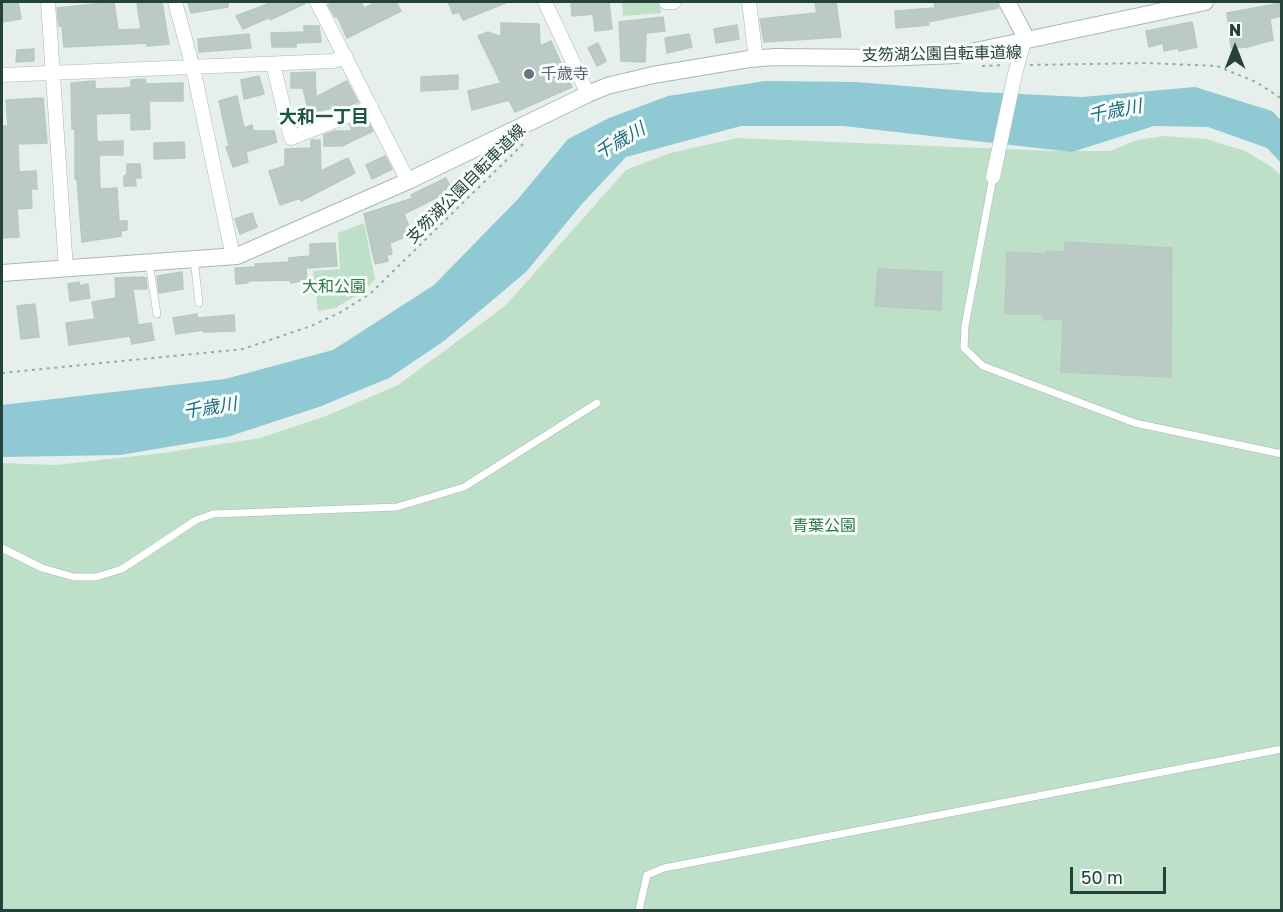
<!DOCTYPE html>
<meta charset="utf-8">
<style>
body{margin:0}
#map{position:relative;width:1283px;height:912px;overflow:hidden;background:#e6efeb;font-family:"Golos Text",sans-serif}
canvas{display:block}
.frame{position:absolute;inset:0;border:3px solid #24423a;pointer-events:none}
.north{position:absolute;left:1205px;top:18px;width:60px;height:60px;-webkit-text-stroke:4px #f7fbf9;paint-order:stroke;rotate:0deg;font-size:16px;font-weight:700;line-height:24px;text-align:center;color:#24423a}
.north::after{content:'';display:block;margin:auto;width:21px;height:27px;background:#24423a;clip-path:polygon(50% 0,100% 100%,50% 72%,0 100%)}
.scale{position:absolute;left:1070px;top:867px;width:96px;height:27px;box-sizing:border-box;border:3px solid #24423a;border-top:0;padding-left:8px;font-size:18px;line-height:21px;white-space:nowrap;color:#24423a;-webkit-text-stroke:4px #f7fbf9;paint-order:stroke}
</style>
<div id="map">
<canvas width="1283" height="912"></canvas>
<div class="frame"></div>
<div class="north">N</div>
<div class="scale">50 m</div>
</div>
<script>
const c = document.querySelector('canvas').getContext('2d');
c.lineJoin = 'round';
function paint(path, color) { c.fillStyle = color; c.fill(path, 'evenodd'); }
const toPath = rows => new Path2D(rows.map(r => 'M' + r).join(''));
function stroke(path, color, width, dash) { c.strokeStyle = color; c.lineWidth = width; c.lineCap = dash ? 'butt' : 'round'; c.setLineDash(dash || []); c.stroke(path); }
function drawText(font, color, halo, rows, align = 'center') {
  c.font = font + ' "Golos Text","Noto Sans JP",sans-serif'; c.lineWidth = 6; c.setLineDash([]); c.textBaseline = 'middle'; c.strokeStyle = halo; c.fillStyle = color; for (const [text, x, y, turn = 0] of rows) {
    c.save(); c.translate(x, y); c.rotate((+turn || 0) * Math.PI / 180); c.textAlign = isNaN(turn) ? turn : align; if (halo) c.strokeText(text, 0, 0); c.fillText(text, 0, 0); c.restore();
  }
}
paint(toPath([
 [622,2,660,2,661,13,623,16],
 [1164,136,1206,139,1245,151,1272,167,1281,176,1281,910,2,910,2,463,56,465,163,453,260,438,326,416,398,385,505,306,626,170,670,153,737,138,1054,151,1110,151,1137,140],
 [364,223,375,279,361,293,335,308,318,311,313,271,340,269,338,233]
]), '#bfe0c8');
paint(toPath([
 [765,81,856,82,980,92,1082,97,1195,87,1272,111,1281,120,1281,163,1267,148,1208,127,1154,126,1072,152,843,126,741,126,626,157,581,205,526,272,444,341,389,378,319,407,227,437,120,455,2,457,2,405,225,379,333,350,434,285,518,199,568,139,609,118,668,96]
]), '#8ec9d4');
const building = toPath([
 [2,2,18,2,21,19,2,22,2,2],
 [114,2,118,30,141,29,137,3,162,2,169,44,147,46,147,43,64,47,62,26,59,26,57,8,114,2],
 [188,2,228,2,228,7,191,13,188,2],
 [273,2,308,2,270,20,270,17,243,29,236,16,273,2],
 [334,2,361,2,364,8,377,2,396,2,401,11,347,38,337,16,335,17,328,5,334,2],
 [448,2,508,2,463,20,459,12,453,14,448,2],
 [571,2,609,2,612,29,595,31,593,14,572,16,571,2],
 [829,2,836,2,841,37,764,42,760,19,817,13,815,3,829,2],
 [934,2,997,2,998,8,928,22,929,25,896,28,895,11,935,8,934,2],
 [1281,3,1281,16,1270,19,1273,40,1247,47,1231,48,1227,13,1281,3],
 [663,17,665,31,646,33,645,62,621,61,619,22,663,17],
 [1192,22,1197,47,1179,51,1178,48,1164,51,1163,43,1149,47,1146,31,1192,22],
 [501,23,539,24,540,46,551,41,572,87,515,112,509,100,472,110,468,91,501,83,478,36,488,32,501,37,501,23],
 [737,25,739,39,716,43,714,29,737,25],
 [304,26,319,26,321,42,296,43,296,47,272,47,271,33,304,32,304,26],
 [249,34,251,48,199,52,198,39,249,34],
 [689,34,692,47,667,53,665,38,689,34],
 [598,43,606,61,597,66,588,48,598,43],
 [34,49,34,61,16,62,17,50,34,49],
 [315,72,316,97,347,81,358,102,344,108,344,105,316,112,317,118,311,121,303,88,291,88,291,73,315,72],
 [458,75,458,89,421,91,421,77,458,75],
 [259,76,264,94,244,99,241,80,259,76],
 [145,79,146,84,183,83,183,101,149,101,150,129,131,130,131,113,96,114,97,142,123,141,123,155,99,155,100,189,117,188,119,221,127,221,127,230,121,231,121,236,82,242,77,179,75,179,75,129,72,129,71,83,95,81,95,89,125,88,131,87,131,80,145,79],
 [237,96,244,128,252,125,253,131,274,131,277,142,246,152,248,162,233,167,226,147,229,146,219,101,237,96],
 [43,98,47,143,18,144,19,172,36,171,37,189,31,189,32,208,17,209,19,237,2,238,2,126,8,126,6,100,43,98],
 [366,119,373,131,342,146,324,146,324,135,335,131,352,131,350,125,366,119],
 [311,140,320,140,321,171,348,158,355,173,301,201,300,198,280,205,269,171,285,166,285,149,311,148,311,140],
 [184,142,185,158,154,159,154,143,184,142],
 [385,156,392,169,372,179,366,165,385,156],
 [127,164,140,164,141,178,135,178,136,186,124,186,124,176,127,175,127,164],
 [446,178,452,190,404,214,412,234,390,243,392,254,387,255,388,261,375,264,364,214,413,198,411,195,446,178],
 [252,213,257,227,240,234,235,219,252,213],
 [1065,242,1172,248,1171,377,1061,372,1063,319,1044,320,1043,314,1005,314,1007,252,1046,254,1046,251,1065,252,1065,242],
 [335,243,337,266,306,268,307,280,291,283,290,280,248,281,248,283,236,284,235,268,255,267,255,264,289,262,289,258,310,256,310,244,335,243],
 [878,269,942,272,941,310,875,306,878,269],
 [182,272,183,289,159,293,157,276,182,272],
 [142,277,146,278,147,289,133,289,138,325,151,323,154,340,132,344,130,336,69,345,66,323,95,319,92,302,116,298,115,278,142,277],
 [79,282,80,286,88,284,90,298,70,301,68,284,79,282],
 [35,304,39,337,21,339,17,306,35,304],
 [197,314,197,318,234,315,235,331,203,332,203,330,176,334,173,318,197,314]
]);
paint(building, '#bbcac4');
stroke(building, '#b8c9c2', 1.5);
const service = toPath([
 [993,177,965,326,964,348,983,366,1135,423,1282,454],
 [194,259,199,303],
 [149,263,157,314],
 [2,548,42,568,74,577,96,577,122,569,196,520,213,514,397,507,464,487,597,403],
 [639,910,647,875,664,868,1282,749]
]);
const minor = toPath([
 [48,2,66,269],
 [175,2,193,68,233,257],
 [317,2,408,181],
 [545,2,588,94],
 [666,2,674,2],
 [749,2,756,59],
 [273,64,291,138,371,107],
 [2,75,333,61,346,57],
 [993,177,1015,74,1024,41]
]);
const tertiary = toPath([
 [1007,2,1023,32,1024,41],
 [2,273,237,256,408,181,588,94,607,86,653,75,749,59,775,57,880,58,957,55,1205,2]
]);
stroke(service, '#a8b8b2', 8);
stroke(minor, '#a8b8b2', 15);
stroke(tertiary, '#a8b8b2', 18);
stroke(toPath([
 [1030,65,1147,63,1217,66,1256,82,1282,99],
 [982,66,1003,65],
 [2,373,243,349,311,326,341,312,371,293,526,141]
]), '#86b3a5', 2, [3, 4.5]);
stroke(service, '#fff', 7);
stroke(minor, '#fff', 14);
stroke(tertiary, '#fff', 16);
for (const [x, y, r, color] of [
 [529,74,6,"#6b7280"]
]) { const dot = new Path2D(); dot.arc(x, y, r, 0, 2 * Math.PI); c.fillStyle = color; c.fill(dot); stroke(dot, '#f7fbf9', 2); }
drawText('16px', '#24423a', '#f7fbf9', [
 ["支笏湖公園自転車道線",942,54,-1],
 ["支笏湖公園自転車道線",466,184,-45]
]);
drawText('16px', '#5b616d', '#f7fbf9', [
 ["千歳寺",541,74]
], 'left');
drawText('16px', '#2d7a4b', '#f7fbf9', [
 ["大和公園",334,287],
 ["青葉公園",824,526]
]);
drawText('italic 18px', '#1c6f80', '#f7fbf9', [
 ["千歳川",1115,111,-11],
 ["千歳川",620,141,-30],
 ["千歳川",210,408,-9]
]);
drawText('bold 18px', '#1f5548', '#f7fbf9', [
 ["大和一丁目",324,117]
]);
</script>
